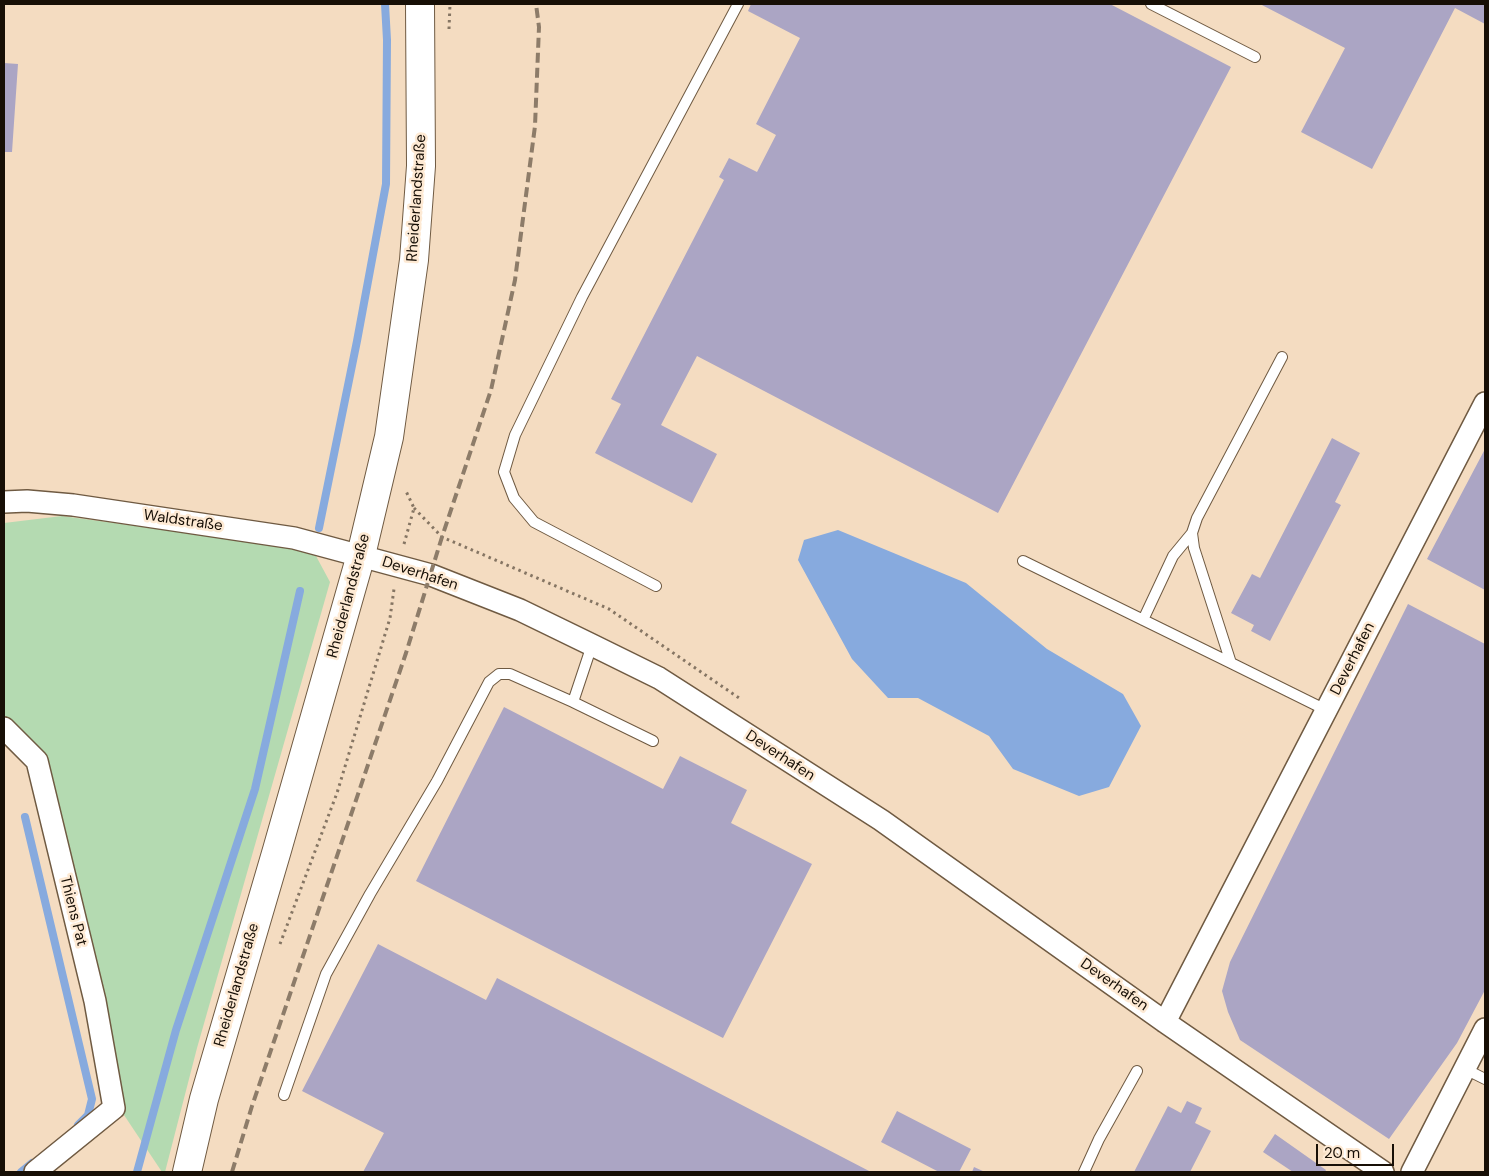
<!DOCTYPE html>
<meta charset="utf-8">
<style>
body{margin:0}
#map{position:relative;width:1489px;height:1176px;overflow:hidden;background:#f4dcc1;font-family:"DM Sans",sans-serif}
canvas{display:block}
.frame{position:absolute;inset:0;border:5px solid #170f06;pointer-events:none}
.scale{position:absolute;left:1316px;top:1144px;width:78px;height:22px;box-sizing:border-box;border:2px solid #170f06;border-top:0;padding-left:6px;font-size:15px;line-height:18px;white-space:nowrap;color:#170f06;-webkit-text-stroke:4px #feead4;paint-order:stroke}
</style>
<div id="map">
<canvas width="1489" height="1176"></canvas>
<div class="frame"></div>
<div class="scale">20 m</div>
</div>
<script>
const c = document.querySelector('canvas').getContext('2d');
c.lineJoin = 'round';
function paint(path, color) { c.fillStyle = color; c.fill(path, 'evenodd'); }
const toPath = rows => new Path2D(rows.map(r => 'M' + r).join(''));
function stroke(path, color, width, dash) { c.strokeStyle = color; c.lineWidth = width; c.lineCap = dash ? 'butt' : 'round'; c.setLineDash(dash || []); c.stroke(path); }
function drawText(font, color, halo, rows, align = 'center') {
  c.font = font + ' "DM Sans",sans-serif'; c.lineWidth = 5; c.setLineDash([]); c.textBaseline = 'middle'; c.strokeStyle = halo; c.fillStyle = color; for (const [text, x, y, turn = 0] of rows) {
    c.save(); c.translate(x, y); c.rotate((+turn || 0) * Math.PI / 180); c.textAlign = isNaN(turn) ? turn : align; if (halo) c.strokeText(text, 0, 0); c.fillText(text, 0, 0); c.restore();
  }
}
paint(toPath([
 [62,516,286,546,316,556,330,582,197,1048,165,1172,162,1172,124,1115,42,754,4,715,4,523]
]), '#b4dab1');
paint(toPath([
 [838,530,966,583,1047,649,1123,694,1141,726,1109,787,1079,796,1013,769,989,736,918,698,888,698,852,659,798,560,804,540]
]), '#87aade');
stroke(toPath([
 [319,528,357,341,386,184,387,40,385,4],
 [25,817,92,1099,88,1115,78,1125],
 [21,1172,32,1163],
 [137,1172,176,1030,255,789,300,591]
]), '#87aade', 8);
paint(toPath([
 [751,4,1110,4,1231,67,998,513,697,356,661,425,717,454,692,503,595,453,621,404,611,399,724,180,719,177,729,158,757,172,776,135,756,124,800,38,748,11],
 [1260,4,1485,4,1485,24,1455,8,1372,169,1301,132,1345,48],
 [4,63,18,64,12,152,4,152],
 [1332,438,1360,453,1335,502,1341,505,1270,641,1251,631,1254,625,1231,613,1252,574,1260,578],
 [1485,449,1485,590,1427,559],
 [1408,604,1485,644,1485,990,1457,1043,1389,1139,1240,1040,1228,1012,1222,991,1230,962],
 [504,707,663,789,680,756,747,790,731,823,812,864,723,1038,416,881],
 [378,944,486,1000,497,978,871,1172,363,1172,384,1133,302,1091],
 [1187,1101,1202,1108,1195,1123,1211,1131,1190,1172,1134,1172,1168,1106,1181,1113],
 [897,1111,971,1149,959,1172,939,1172,881,1142],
 [1275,1134,1326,1170,1325,1172,1293,1172,1263,1152],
 [974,1167,985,1172,972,1172]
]), '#aba5c4');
const lane = toPath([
 [1151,4,1255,57],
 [1282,357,1197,518,1192,533,1194,548,1231,663,1326,710],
 [1023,561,1231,663],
 [656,586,534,522,514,498,504,472,515,435,582,297,738,4],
 [1143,620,1173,556,1192,533],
 [573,702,592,645],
 [1465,1069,1485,1079],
 [284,1095,326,974,370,894,437,781,489,682,499,674,510,674,573,702,653,741],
 [1084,1172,1099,1139,1137,1071]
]);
const street = toPath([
 [4,502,27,501,73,505,294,538,431,575,520,610,592,645,659,678,881,820,1165,1022,1383,1172],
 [4,728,37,761,95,1001,114,1108,35,1172],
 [1165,1022,1485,403],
 [1412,1172,1485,1029]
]);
const secondary = toPath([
 [187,1172,204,1099,277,850,361,555,389,437,414,260,421,166,420,4]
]);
stroke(lane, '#6f5a42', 12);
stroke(street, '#6f5a42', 24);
stroke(secondary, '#6f5a42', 30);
stroke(toPath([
 [449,29,450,4],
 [414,508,442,537,609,609,742,700],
 [404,544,414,508,405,489],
 [280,944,337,793,390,618,394,589]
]), '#857563', 3, [2.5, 4]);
stroke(lane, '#fff', 10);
stroke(street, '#fff', 21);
stroke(secondary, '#fff', 28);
stroke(toPath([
 [232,1172,252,1106,406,653,442,537,491,390,515,280,535,126,539,27,536,4]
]), '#8d7c69', 4, [10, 5]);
drawText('15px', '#170f06', '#feead4', [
 ["Rheiderlandstraße",417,198,-86],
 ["Waldstraße",183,521,8],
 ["Deverhafen",420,574,18],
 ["Rheiderlandstraße",349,596,-75],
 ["Deverhafen",1353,659,-63],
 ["Deverhafen",780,756,33],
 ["Thiens Pat",73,911,76],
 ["Rheiderlandstraße",237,985,-74],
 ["Deverhafen",1114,985,35]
]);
</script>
